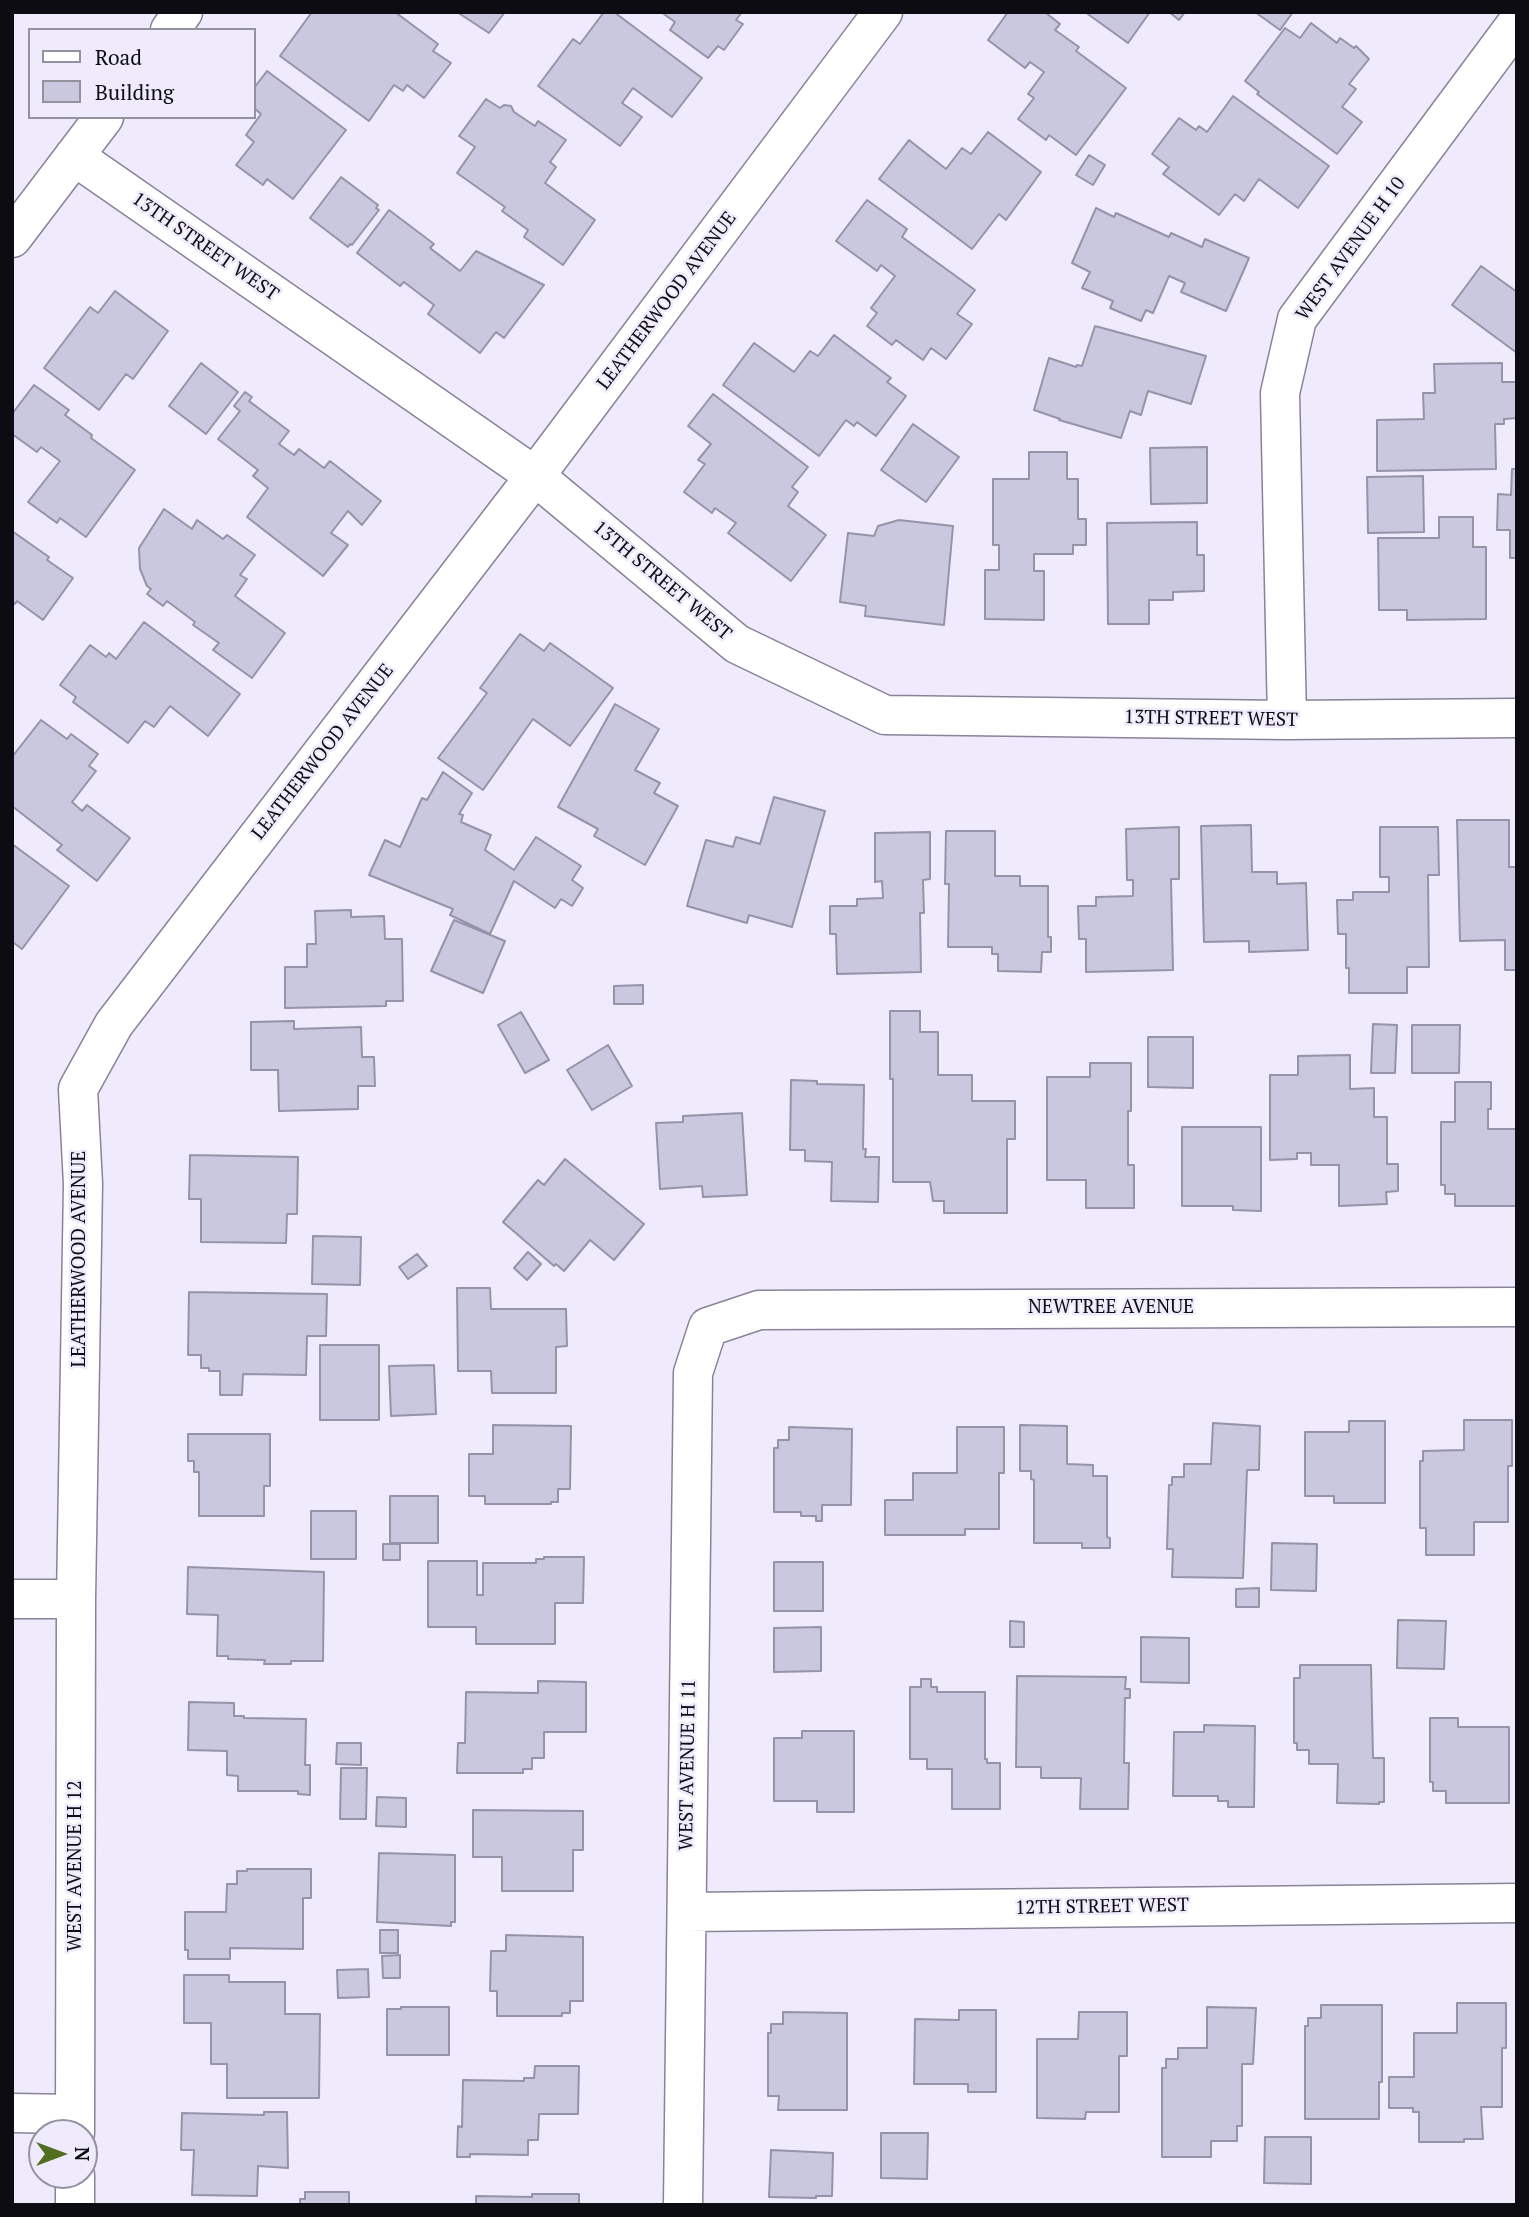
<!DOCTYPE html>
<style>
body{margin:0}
#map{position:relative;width:1529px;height:2217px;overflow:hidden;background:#efebfd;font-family:"PT Serif",serif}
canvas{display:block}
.frame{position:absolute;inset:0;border:14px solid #0e0c13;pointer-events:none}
.legend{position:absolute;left:28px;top:28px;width:228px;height:91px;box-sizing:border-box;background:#efebfd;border:2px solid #95929f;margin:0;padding:9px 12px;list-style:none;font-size:21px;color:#0e0c13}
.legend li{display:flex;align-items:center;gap:14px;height:35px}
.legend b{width:35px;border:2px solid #95929f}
.north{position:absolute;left:28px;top:2119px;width:70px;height:70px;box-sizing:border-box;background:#efebfd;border:2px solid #95929f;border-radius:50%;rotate:90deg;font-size:19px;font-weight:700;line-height:28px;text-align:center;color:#0e0c13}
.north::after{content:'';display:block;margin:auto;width:24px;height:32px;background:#536e21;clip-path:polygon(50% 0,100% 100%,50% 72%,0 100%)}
</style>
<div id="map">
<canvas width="1529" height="2217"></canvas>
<div class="frame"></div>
<ul class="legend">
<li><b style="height:9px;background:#fff"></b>Road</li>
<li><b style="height:19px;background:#c9c8de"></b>Building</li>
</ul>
<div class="north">N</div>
</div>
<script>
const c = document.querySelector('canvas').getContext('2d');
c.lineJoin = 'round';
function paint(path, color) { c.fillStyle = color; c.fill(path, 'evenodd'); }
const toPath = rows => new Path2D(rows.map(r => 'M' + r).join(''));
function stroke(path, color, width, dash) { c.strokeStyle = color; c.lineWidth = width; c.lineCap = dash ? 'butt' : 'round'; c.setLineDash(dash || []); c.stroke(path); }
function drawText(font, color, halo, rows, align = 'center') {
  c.font = font + ' "PT Serif",serif'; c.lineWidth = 5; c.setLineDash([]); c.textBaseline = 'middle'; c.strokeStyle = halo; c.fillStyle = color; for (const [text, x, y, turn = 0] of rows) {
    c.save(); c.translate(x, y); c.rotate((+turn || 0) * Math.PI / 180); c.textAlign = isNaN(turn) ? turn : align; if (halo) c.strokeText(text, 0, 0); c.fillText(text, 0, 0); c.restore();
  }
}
const building = toPath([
 [312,12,395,12,438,44,433,51,451,63,424,98,407,85,403,91,394,85,369,121,280,56,312,12],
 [457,12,505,12,489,33,457,12],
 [604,12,614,12,702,78,672,117,633,88,622,103,642,117,620,146,538,86,573,39,580,44,604,12],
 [661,12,742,12,736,20,743,24,724,50,718,46,708,58,670,30,675,22,661,12],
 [1008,12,1045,12,1060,24,1055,30,1079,47,1076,51,1126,88,1076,155,1049,135,1046,140,1018,119,1034,98,1028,94,1044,72,1030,62,1025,68,988,40,1008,12],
 [1085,12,1150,12,1128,43,1085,12],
 [1169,12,1185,12,1179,20,1169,12],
 [1255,12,1293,12,1280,30,1255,12],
 [1311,23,1337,43,1340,38,1354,48,1356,46,1369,59,1349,84,1356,89,1342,107,1362,122,1337,154,1257,94,1259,92,1245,81,1285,28,1300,38,1311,23],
 [267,71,346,130,293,199,267,179,263,185,236,165,254,142,246,135,261,114,254,108,254,88,267,71],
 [1233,96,1329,166,1298,208,1259,179,1244,201,1235,194,1219,215,1163,174,1169,167,1152,154,1179,118,1196,130,1199,126,1207,132,1233,96],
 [486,99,500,108,504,105,511,106,514,112,535,126,538,121,566,140,550,162,556,167,545,183,595,220,563,265,524,237,528,230,502,211,505,207,457,173,475,147,459,136,486,99],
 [988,132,1041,172,1006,220,999,214,972,249,879,179,909,140,946,169,962,148,971,154,988,132],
 [1089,155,1105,165,1093,185,1076,175,1089,155],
 [341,177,378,205,376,208,379,210,352,245,350,244,348,247,310,218,341,177],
 [867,200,907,229,902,237,975,290,957,314,972,324,946,359,931,348,923,360,896,340,892,345,867,326,877,313,871,308,895,276,881,265,877,271,836,241,867,200],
 [1096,208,1114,217,1116,213,1169,237,1171,233,1202,247,1205,239,1249,258,1226,311,1181,292,1185,283,1169,276,1153,313,1146,310,1141,321,1110,308,1113,301,1082,288,1090,272,1072,263,1096,208],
 [389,210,434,244,430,248,460,271,476,251,544,285,504,338,496,332,480,353,428,314,434,305,404,282,400,286,357,253,389,210],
 [1481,266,1517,292,1517,353,1452,305,1481,266],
 [115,291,168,331,133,379,126,374,99,410,44,368,90,307,98,313,115,291],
 [1095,326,1206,356,1191,404,1148,391,1141,415,1130,411,1121,438,1059,420,1060,419,1034,410,1049,358,1076,367,1077,365,1082,366,1095,326],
 [834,335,891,378,887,382,906,396,876,436,857,422,854,426,846,420,819,456,723,385,754,343,794,372,810,351,818,356,834,335],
 [201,363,238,392,206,434,169,406,201,363],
 [1502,363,1502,382,1517,382,1517,418,1504,419,1504,424,1495,424,1496,469,1377,471,1377,420,1424,419,1423,393,1435,393,1434,364,1502,363],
 [34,385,69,410,65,415,92,435,91,438,135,470,86,537,60,518,57,523,28,502,60,461,41,447,37,452,12,434,12,414,34,385],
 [245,392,252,397,249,401,289,431,279,444,294,455,299,449,324,468,330,461,381,501,362,525,348,511,331,533,348,545,323,576,247,517,268,488,253,476,258,470,218,439,240,411,234,406,245,392],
 [713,394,808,467,792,487,798,492,788,506,826,535,791,581,728,533,736,523,715,508,712,513,684,492,705,464,698,460,711,444,688,426,713,394],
 [913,424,959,457,926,502,881,470,913,424],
 [1207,447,1207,503,1151,504,1150,448,1207,447],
 [1029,452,1067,452,1067,479,1078,479,1078,519,1086,519,1086,545,1073,545,1073,554,1034,554,1034,571,1044,571,1044,620,985,619,985,570,999,570,999,545,993,545,993,479,1029,479,1029,452],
 [1512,469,1517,469,1517,558,1510,558,1510,530,1497,530,1498,494,1511,495,1512,469],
 [1423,476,1424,532,1368,533,1367,477,1423,476],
 [164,509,192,529,197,520,223,539,227,535,255,555,240,575,247,579,235,596,285,633,252,678,213,650,219,643,193,625,195,622,167,601,163,606,147,594,151,589,147,586,140,569,139,548,164,509],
 [1439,517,1473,517,1473,547,1486,547,1486,619,1407,620,1407,610,1379,610,1378,538,1439,538,1439,517],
 [899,520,953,526,944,625,865,616,866,606,840,602,848,533,874,536,878,526,899,520],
 [1197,522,1197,555,1204,555,1204,591,1173,592,1173,600,1149,600,1149,624,1108,624,1107,523,1197,522],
 [12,531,49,557,47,560,73,578,43,620,17,601,15,604,12,602,12,531],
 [144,622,240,694,208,736,170,706,154,727,145,721,128,743,73,702,76,697,60,685,90,645,106,657,109,653,116,659,144,622],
 [520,634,544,651,550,643,613,688,570,746,533,719,483,790,438,758,487,693,480,688,520,634],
 [615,704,659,729,635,770,660,783,654,793,678,806,645,865,594,836,598,829,558,807,615,704],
 [41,720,67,739,71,734,98,754,89,766,96,771,72,802,82,811,87,805,130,838,97,881,57,850,62,845,12,806,12,757,41,720],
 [443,772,472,793,459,814,463,815,461,822,491,835,485,850,514,870,536,837,581,866,572,880,583,888,572,906,561,899,555,908,514,881,490,934,450,915,453,909,369,875,385,840,400,847,422,798,427,800,443,772],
 [774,797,825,811,792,927,749,915,747,923,687,906,706,840,733,847,736,837,760,844,774,797],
 [1457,820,1509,820,1509,867,1517,867,1517,970,1505,970,1505,940,1460,941,1457,820],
 [1251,825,1252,872,1277,872,1277,884,1306,883,1308,950,1249,952,1249,941,1204,942,1201,826,1251,825],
 [1179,827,1179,879,1171,879,1173,970,1086,972,1086,939,1079,939,1078,906,1096,906,1096,897,1133,896,1133,880,1127,880,1126,829,1179,827],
 [1380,827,1438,827,1439,875,1428,875,1429,967,1407,967,1407,993,1349,993,1349,968,1346,968,1346,934,1338,934,1337,900,1353,900,1353,892,1389,892,1389,877,1380,877,1380,827],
 [946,831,995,831,995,876,1020,876,1020,886,1048,886,1048,937,1051,937,1051,952,1042,952,1041,972,998,971,998,954,992,954,992,947,948,947,949,884,945,884,946,831],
 [930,832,930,879,923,880,924,913,920,913,921,972,837,974,836,934,830,934,830,906,857,906,857,899,883,898,882,881,875,882,875,833,930,832],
 [12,844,69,886,22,949,14,943,12,945,12,844],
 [351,910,351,917,384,916,385,939,402,939,403,1001,386,1001,386,1006,285,1008,285,967,307,967,307,944,316,944,315,911,351,910],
 [454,920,505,941,483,993,431,971,454,920],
 [643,985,643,1004,614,1004,614,986,643,985],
 [890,1011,920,1011,920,1032,938,1032,938,1075,972,1075,972,1101,1015,1101,1015,1139,1007,1139,1007,1213,944,1213,944,1201,933,1201,930,1182,893,1182,893,1079,890,1079,890,1011],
 [521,1012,549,1060,525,1073,498,1025,521,1012],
 [294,1021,294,1029,361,1027,362,1057,374,1057,375,1086,358,1086,358,1109,279,1111,278,1070,251,1070,251,1022,294,1021],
 [1373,1024,1397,1025,1395,1073,1371,1073,1373,1024],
 [1412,1025,1460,1025,1459,1073,1412,1073,1412,1025],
 [1148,1037,1193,1037,1193,1088,1148,1087,1148,1037],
 [608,1045,632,1086,592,1110,567,1070,608,1045],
 [1350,1055,1350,1089,1374,1088,1374,1117,1387,1117,1387,1164,1398,1164,1398,1191,1386,1192,1387,1204,1339,1206,1339,1165,1311,1165,1311,1153,1297,1153,1297,1159,1270,1160,1270,1075,1298,1075,1298,1056,1350,1055],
 [1090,1063,1131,1063,1131,1111,1128,1111,1128,1165,1134,1165,1134,1208,1086,1208,1086,1180,1047,1180,1047,1077,1090,1077,1090,1063],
 [791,1080,817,1081,817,1084,864,1085,863,1149,866,1149,865,1157,879,1157,878,1202,831,1201,832,1162,805,1161,805,1150,790,1150,791,1080],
 [1455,1082,1491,1082,1491,1109,1488,1109,1488,1129,1517,1129,1517,1206,1455,1206,1455,1194,1445,1194,1445,1185,1441,1185,1441,1122,1455,1122,1455,1082],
 [742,1113,747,1195,703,1197,702,1186,660,1189,656,1123,683,1122,683,1116,742,1113],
 [1182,1127,1261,1127,1261,1211,1233,1210,1233,1206,1182,1206,1182,1127],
 [190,1155,298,1157,297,1214,287,1214,286,1243,201,1242,201,1199,189,1199,190,1155],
 [565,1159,644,1224,614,1260,590,1240,564,1271,556,1264,554,1266,503,1222,538,1180,544,1185,565,1159],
 [313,1236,361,1237,360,1285,312,1284,313,1236],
 [528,1252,541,1264,527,1280,514,1268,528,1252],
 [417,1254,427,1266,408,1279,399,1267,417,1254],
 [457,1288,490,1288,491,1309,566,1309,567,1346,556,1347,556,1393,492,1393,491,1371,458,1371,457,1288],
 [189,1292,327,1294,326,1336,307,1336,306,1375,243,1374,242,1395,220,1395,220,1371,209,1371,209,1368,201,1368,201,1355,188,1355,189,1292],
 [320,1345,379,1345,379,1420,320,1420,320,1345],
 [434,1365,436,1414,391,1416,389,1366,434,1365],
 [1464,1420,1512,1420,1512,1466,1508,1466,1508,1522,1474,1522,1474,1555,1426,1555,1426,1528,1420,1528,1420,1461,1423,1461,1423,1451,1464,1450,1464,1420],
 [1349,1421,1385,1421,1385,1503,1334,1503,1334,1496,1305,1496,1305,1432,1349,1432,1349,1421],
 [1213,1423,1260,1426,1259,1470,1247,1470,1243,1578,1172,1577,1173,1549,1167,1549,1169,1485,1172,1485,1172,1477,1184,1477,1184,1464,1211,1464,1213,1423],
 [493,1425,571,1426,570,1489,558,1489,558,1502,551,1502,551,1504,485,1504,485,1496,469,1496,469,1454,493,1454,493,1425],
 [1020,1425,1067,1426,1067,1464,1093,1465,1093,1476,1107,1476,1107,1537,1110,1538,1110,1548,1082,1548,1082,1543,1034,1543,1034,1480,1031,1479,1031,1471,1020,1471,1020,1425],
 [789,1427,852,1429,851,1505,822,1505,822,1521,816,1521,816,1516,801,1516,801,1512,774,1512,774,1448,778,1448,778,1440,789,1440,789,1427],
 [957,1427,1004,1427,1004,1473,999,1473,999,1529,965,1529,965,1535,885,1535,885,1500,913,1500,913,1473,957,1473,957,1427],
 [188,1434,270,1434,270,1486,264,1486,264,1516,199,1516,199,1472,194,1472,194,1461,188,1461,188,1434],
 [390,1496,438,1496,438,1543,390,1543,390,1496],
 [311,1511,356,1511,356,1559,311,1559,311,1511],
 [1272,1543,1317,1544,1316,1591,1271,1590,1272,1543],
 [383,1544,400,1544,400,1560,383,1560,383,1544],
 [544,1557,584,1557,583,1603,555,1603,555,1644,476,1644,476,1627,428,1627,428,1561,477,1561,477,1595,483,1595,483,1563,536,1563,536,1559,544,1559,544,1557],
 [774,1562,823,1562,823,1611,774,1611,774,1562],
 [188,1567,324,1572,323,1661,291,1661,291,1664,264,1664,265,1660,228,1659,228,1656,217,1656,218,1615,187,1614,188,1567],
 [1259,1588,1259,1607,1236,1607,1236,1589,1259,1588],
 [1398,1620,1446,1621,1444,1669,1397,1668,1398,1620],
 [1010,1621,1024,1622,1024,1647,1010,1647,1010,1621],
 [821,1627,821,1671,774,1672,774,1628,821,1627],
 [1141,1637,1189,1638,1189,1683,1141,1682,1141,1637],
 [1300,1665,1371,1665,1373,1758,1384,1758,1384,1802,1379,1802,1379,1804,1337,1803,1338,1764,1309,1764,1309,1750,1297,1750,1297,1743,1294,1743,1294,1678,1300,1678,1300,1665],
 [1017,1676,1126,1677,1125,1689,1130,1689,1130,1698,1125,1698,1124,1763,1129,1763,1128,1809,1080,1809,1081,1778,1041,1778,1041,1767,1016,1767,1017,1676],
 [921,1679,931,1679,931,1687,937,1687,937,1692,985,1692,985,1759,987,1759,987,1763,1000,1763,1000,1809,952,1809,952,1769,927,1769,927,1759,910,1759,910,1687,921,1687,921,1679],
 [538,1681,586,1682,586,1732,544,1732,544,1758,532,1758,532,1769,523,1769,523,1773,457,1773,458,1743,465,1743,466,1692,538,1693,538,1681],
 [189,1702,234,1703,234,1716,244,1716,244,1718,306,1719,305,1765,310,1765,310,1795,298,1794,298,1791,238,1791,238,1776,227,1775,227,1751,188,1750,189,1702],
 [1430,1718,1458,1718,1458,1727,1509,1727,1509,1803,1446,1803,1446,1791,1433,1791,1433,1782,1430,1782,1430,1718],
 [1204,1725,1255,1726,1254,1807,1228,1807,1228,1801,1218,1801,1218,1796,1173,1796,1174,1732,1204,1732,1204,1725],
 [802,1731,854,1731,854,1812,817,1812,817,1801,774,1801,774,1738,802,1738,802,1731],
 [337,1743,361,1743,361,1765,336,1764,337,1743],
 [341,1768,367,1768,366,1819,340,1819,341,1768],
 [377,1797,406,1798,406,1827,376,1826,377,1797],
 [473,1810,583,1811,583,1850,573,1850,573,1891,502,1891,502,1857,473,1857,473,1810],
 [379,1853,455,1855,455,1922,451,1922,451,1926,377,1922,379,1853],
 [247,1869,311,1869,311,1898,303,1898,303,1949,230,1948,230,1959,188,1959,188,1950,185,1950,185,1912,226,1912,227,1884,237,1884,237,1871,247,1871,247,1869],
 [380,1930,398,1930,398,1953,380,1953,380,1930],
 [506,1935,583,1937,583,2001,570,2001,570,2013,562,2013,562,2016,497,2016,497,1991,490,1991,491,1951,506,1951,506,1935],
 [400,1955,400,1978,383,1978,382,1956,400,1955],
 [368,1969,369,1997,338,1998,337,1970,368,1969],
 [184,1975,229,1975,229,1982,285,1982,285,2014,320,2014,319,2098,227,2098,227,2064,211,2064,211,2023,184,2023,184,1975],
 [1457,2003,1506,2003,1506,2048,1502,2048,1502,2107,1481,2107,1483,2139,1464,2139,1464,2142,1419,2142,1419,2112,1413,2112,1413,2108,1389,2108,1389,2077,1414,2077,1414,2033,1457,2033,1457,2003],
 [1321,2005,1382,2005,1382,2082,1379,2082,1379,2119,1305,2119,1305,2026,1308,2026,1308,2018,1321,2018,1321,2005],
 [401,2007,449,2007,449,2055,387,2055,387,2009,401,2009,401,2007],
 [1207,2007,1256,2008,1253,2064,1242,2064,1242,2126,1237,2126,1237,2141,1211,2141,1211,2157,1162,2157,1162,2068,1166,2068,1166,2059,1178,2059,1178,2048,1207,2048,1207,2007],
 [959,2010,996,2010,996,2092,968,2092,968,2084,914,2084,915,2019,959,2020,959,2010],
 [783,2012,847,2013,847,2110,778,2110,779,2096,768,2096,768,2033,771,2033,771,2024,783,2024,783,2012],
 [1079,2012,1127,2012,1127,2056,1119,2056,1119,2112,1086,2112,1085,2119,1037,2118,1037,2039,1078,2039,1079,2012],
 [535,2066,579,2066,578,2114,539,2114,538,2140,528,2140,528,2155,470,2154,470,2157,457,2157,458,2126,462,2127,463,2080,524,2081,524,2078,534,2078,535,2066],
 [264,2112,287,2112,288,2168,258,2166,257,2196,192,2195,194,2150,181,2150,182,2113,264,2115,264,2112],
 [881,2133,928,2133,927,2179,881,2178,881,2133],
 [1265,2137,1311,2137,1311,2184,1264,2183,1265,2137],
 [771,2150,833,2153,832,2196,816,2196,816,2198,769,2197,771,2150],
 [305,2192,349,2192,349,2205,300,2205,300,2199,305,2199,305,2192],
 [532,2194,579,2194,579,2205,476,2205,476,2196,532,2197,532,2194]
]);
paint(building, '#c9c8de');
stroke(building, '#9593a9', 2);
const street = toPath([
 [170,30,183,12],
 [74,156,535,476,737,644,885,715,1287,720,1517,718],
 [12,238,104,117],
 [1287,720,1280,393,1297,319,1517,23],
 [12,1599,76,1599],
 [687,1912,1517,1903],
 [12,2113,75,2114],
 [75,2133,76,1599,83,1184,78,1089,114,1024,535,476,883,12],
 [75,2175,75,2205],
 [683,2205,693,1373,708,1327,759,1310,1517,1307]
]);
stroke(street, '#888398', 41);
stroke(street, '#fff', 38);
drawText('19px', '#0e0c13', '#efebfd', [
 ["13TH STREET WEST",205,247,35],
 ["WEST AVENUE H 10",1351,249,-54],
 ["LEATHERWOOD AVENUE",667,301,-53],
 ["13TH STREET WEST",662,581,40],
 ["13TH STREET WEST",1211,719,1],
 ["LEATHERWOOD AVENUE",323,752,-52],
 ["LEATHERWOOD AVENUE",80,1259,-90],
 ["NEWTREE AVENUE",1111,1308],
 ["WEST AVENUE H 11",688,1765,-89],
 ["WEST AVENUE H 12",76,1866,-90],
 ["12TH STREET WEST",1102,1907,-1]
]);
</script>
